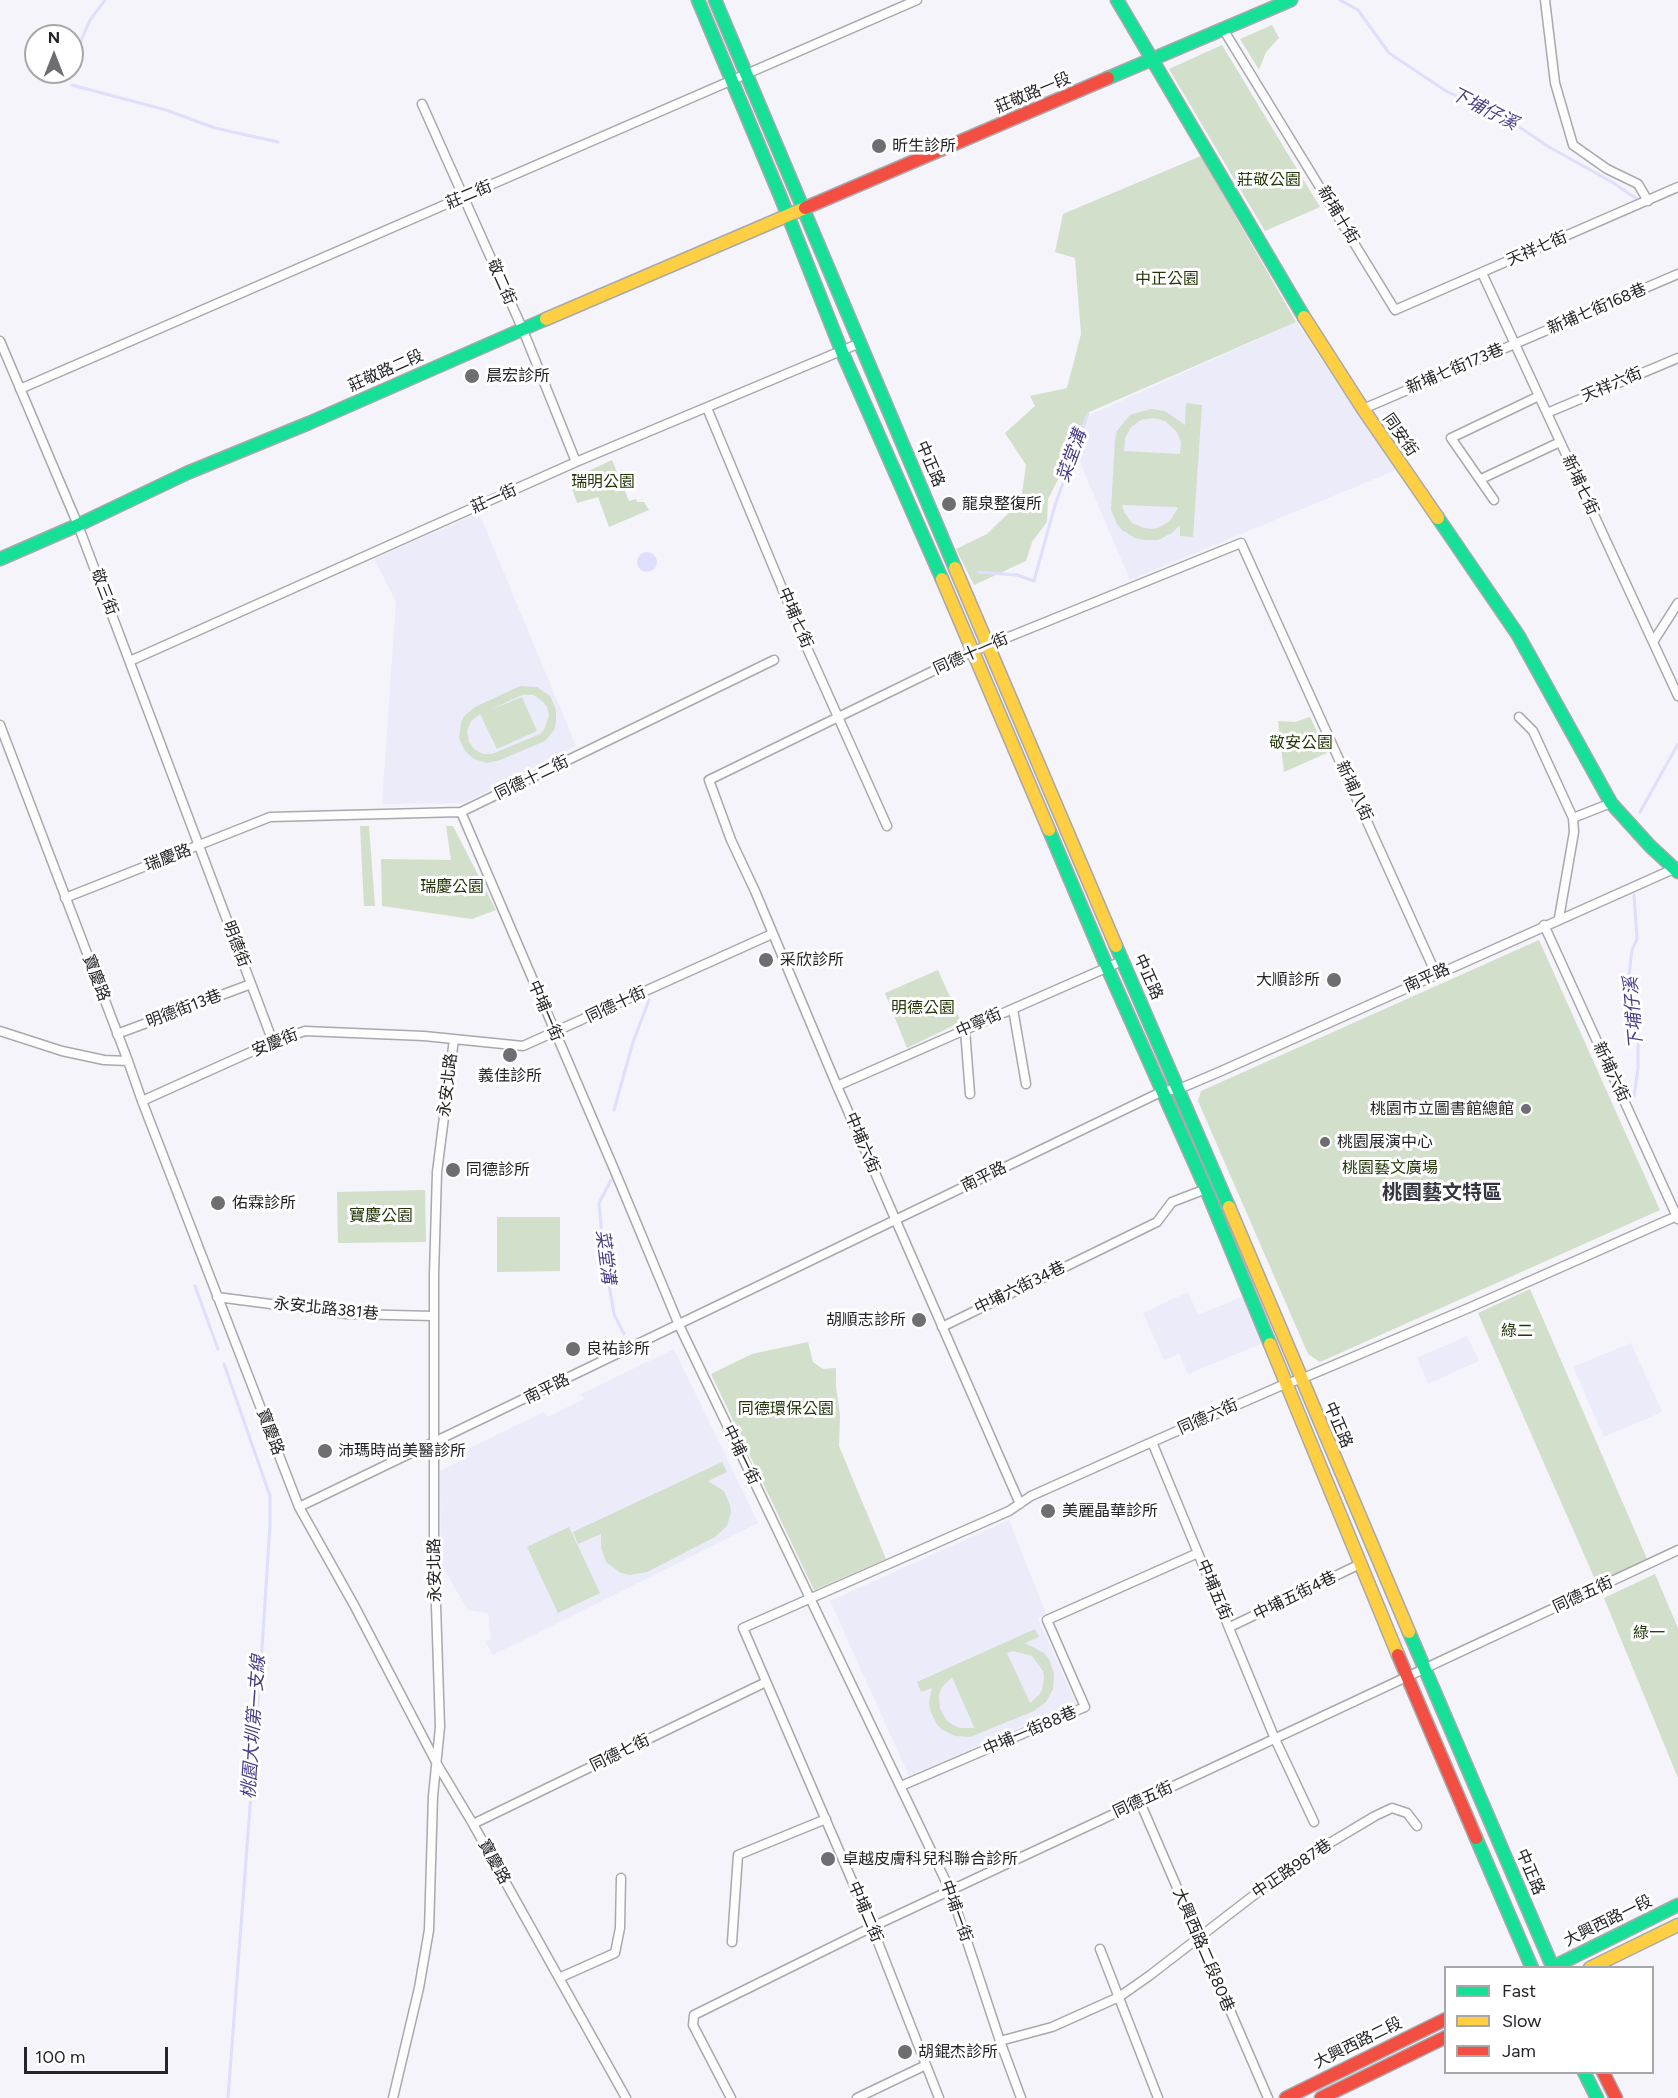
<!DOCTYPE html>
<meta charset="utf-8">
<style>
body{margin:0}
#map{position:relative;width:1678px;height:2098px;overflow:hidden;background:#f4f4fa;font-family:Figtree,sans-serif}
canvas{display:block}
.legend{position:absolute;left:1444px;top:1966px;width:210px;height:108px;box-sizing:border-box;background:#fff;border:2px solid #a7a7a9;margin:0;padding:8px 10px;list-style:none;font-size:18px;color:#242429}
.legend li{display:flex;align-items:center;gap:12px;height:30px}
.legend b{width:30px;border:2px solid #a7a7a9}
.north{position:absolute;left:24px;top:24px;width:60px;height:60px;box-sizing:border-box;background:#fff;border:2px solid #a7a7a9;border-radius:50%;rotate:0deg;font-size:16px;font-weight:700;line-height:24px;text-align:center;color:#242429}
.north::after{content:'';display:block;margin:auto;width:21px;height:27px;background:#6d6d72;clip-path:polygon(50% 0,100% 100%,50% 72%,0 100%)}
.scale{position:absolute;left:24px;top:2047px;width:144px;height:27px;box-sizing:border-box;border:3px solid #242429;border-top:0;padding-left:8px;font-size:18px;line-height:21px;white-space:nowrap;color:#242429;-webkit-text-stroke:4px #fff;paint-order:stroke}
</style>
<div id="map">
<canvas width="1678" height="2098"></canvas>
<ul class="legend">
<li><b style="height:8px;background:#16e098"></b>Fast</li>
<li><b style="height:8px;background:#ffcf43"></b>Slow</li>
<li><b style="height:8px;background:#f24e42"></b>Jam</li>
</ul>
<div class="north">N</div>
<div class="scale">100 m</div>
</div>
<script>
const c = document.querySelector('canvas').getContext('2d');
c.lineJoin = 'round';
function paint(path, color) { c.fillStyle = color; c.fill(path, 'evenodd'); }
const toPath = rows => new Path2D(rows.map(r => 'M' + r).join(''));
function stroke(path, color, width, dash) { c.strokeStyle = color; c.lineWidth = width; c.lineCap = dash ? 'butt' : 'round'; c.setLineDash(dash || []); c.stroke(path); }
function drawText(font, color, halo, rows, align = 'center') {
  c.font = font + ' Figtree,"Noto Sans TC",sans-serif'; c.lineWidth = 6; c.setLineDash([]); c.textBaseline = 'middle'; c.strokeStyle = halo; c.fillStyle = color; for (const [text, x, y, turn = 0] of rows) {
    c.save(); c.translate(x, y); c.rotate((+turn || 0) * Math.PI / 180); c.textAlign = isNaN(turn) ? turn : align; if (halo) c.strokeText(text, 0, 0); c.fillText(text, 0, 0); c.restore();
  }
}
paint(toPath([
 [1296,322,1396,470,1130,580,1076,453,1090,415],
 [479,513,576,746,464,803,382,804,396,601,374,559],
 [1188,1292,1198,1315,1244,1296,1263,1343,1188,1374,1179,1354,1164,1360,1143,1313],
 [1467,1336,1479,1361,1428,1384,1417,1358],
 [1631,1343,1662,1412,1604,1437,1573,1367],
 [674,1349,758,1523,493,1655,485,1641,491,1640,488,1613,468,1610,441,1565,440,1471,468,1457,466,1450,544,1412,547,1417,584,1399,581,1394],
 [1009,1520,1046,1614,1038,1618,1076,1704,909,1776,830,1601]
]), '#ebebfa');
paint(toPath([
 [1272,25,1279,38,1266,52,1259,70,1240,39],
 [1222,45,1320,207,1265,231,1169,69],
 [1201,156,1296,322,1087,413,1072,452,1048,499,1047,522,1032,542,1026,561,974,585,956,549,987,534,1021,501,1026,465,1005,433,1035,406,1030,396,1067,388,1081,334,1075,258,1055,252,1063,214],
 [1186,403,1202,405,1193,537,1180,536,1180,525,1172,533,1158,540,1143,540,1135,538,1122,530,1117,524,1111,510,1115,439,1117,431,1130,415,1151,409,1165,411,1185,425],
 [1153,418,1165,421,1177,432,1181,442,1180,454,1124,451,1125,438,1131,427,1141,420],
 [1122,505,1177,507,1178,508,1170,521,1158,528,1151,529,1144,528,1132,523,1124,512],
 [612,460,629,501,636,499,637,502,644,502,649,510,609,527,598,497,577,503,569,480],
 [520,686,537,687,550,696,556,710,556,723,554,730,545,741,500,760,487,763,474,759,465,751,459,738,461,723,464,716,475,707],
 [522,695,534,695,543,702,547,707,549,716,544,730,540,734,492,754,483,754,474,749,469,742,467,731,471,721,480,714,497,749,537,731,522,697,488,711],
 [1310,717,1327,753,1284,772,1278,721,1295,722],
 [360,826,369,826,375,906,364,906],
 [446,826,453,826,496,910,472,919,382,906,381,859,451,860],
 [1539,940,1660,1210,1320,1362,1308,1354,1301,1338,1198,1101,1201,1091],
 [938,970,961,1022,907,1048,885,993],
 [425,1190,426,1242,338,1243,337,1192],
 [497,1217,560,1217,560,1271,497,1272],
 [1530,1289,1648,1561,1597,1584,1478,1313],
 [808,1342,813,1362,823,1369,836,1368,836,1387,840,1416,839,1446,886,1559,814,1590,711,1374,752,1354],
 [722,1462,727,1472,708,1481,724,1491,730,1505,731,1512,727,1526,715,1537,647,1572,630,1575,621,1573,606,1562,601,1547,601,1534,578,1544,573,1532],
 [569,1527,600,1593,558,1613,527,1547],
 [1655,1574,1678,1628,1678,1778,1604,1598],
 [1035,1629,1039,1637,1025,1643,1044,1653,1049,1659,1054,1674,1053,1689,1046,1702,1034,1711,970,1737,955,1736,941,1729,936,1723,930,1710,929,1702,932,1688,921,1692,917,1682],
 [1013,1651,1032,1656,1043,1671,1044,1677,1042,1690,1039,1695,1030,1703,1007,1653],
 [952,1677,974,1727,974,1728,960,1728,953,1725,947,1721,940,1709,939,1694,942,1687]
]), '#d2dfca');
paint(toPath([
 '637 562a10 10 0 1 1 20 0a10 10 0 1 1-20 0Z'
]), '#dfdefd');
stroke(toPath([
 [1340,0,1358,10,1389,53,1446,91,1512,122,1549,147,1612,182,1641,202],
 [72,61,90,20,105,0],
 [61,82,67,72],
 [72,85,166,110,215,128,278,142],
 [978,572,1017,575,1034,581,1055,505,1088,414],
 [1640,812,1678,744],
 [1634,1097,1638,1068,1638,1020,1629,975,1632,950,1637,939,1634,895],
 [614,1110,633,1042,649,1000],
 [611,1180,599,1203,603,1249,614,1314,624,1334],
 [195,1286,218,1349],
 [224,1364,270,1496,270,1525,262,1648,228,2098]
]), '#dfdefd', 3);
const street = toPath([
 [1545,0,1555,83,1573,145,1607,169,1638,184,1648,201],
 [1223,29,1395,310,1678,187],
 [422,104,523,330,576,462],
 [1482,273,1678,696],
 [0,341,78,525,273,1042],
 [20,389,917,0],
 [707,408,807,648,887,826],
 [1363,409,1678,274],
 [1547,413,1678,358],
 [1481,479,1560,442],
 [1494,500,1451,438,1539,396],
 [1653,642,1678,603],
 [130,661,576,462,860,343],
 [1519,717,1533,731,1573,818,1611,803],
 [0,725,128,1061,142,1101,299,1507,354,1605,437,1764,473,1824,626,2098],
 [461,812,614,1169,679,1325,950,1890,1000,2041,1021,2098],
 [65,898,270,817,461,812,774,660],
 [1559,918,1574,832,1573,818],
 [1544,925,1678,1219],
 [1013,1009,1026,1084],
 [965,1030,970,1094],
 [0,1031,62,1051,104,1060,128,1061],
 [117,1034,251,984],
 [837,1086,1122,961],
 [142,1101,273,1042,305,1031,424,1036,523,1046,772,934],
 [217,1297,347,1314,434,1316],
 [942,1327,1157,1222,1172,1202,1206,1189],
 [1152,1442,1275,1739,1314,1822],
 [1020,1504,837,1086,755,891,731,840,709,780,974,651,1241,543,1436,974],
 [299,1507,1163,1091,1179,1089,1219,1072,1678,867],
 [1230,1627,1360,1564],
 [901,1786,1085,1707,1047,1620,1198,1553],
 [1140,1802,1268,2098],
 [473,1824,766,1682],
 [732,1942,738,1855,826,1819],
 [1100,1949,1158,2098],
 [559,1978,615,1953,620,1928,621,1878],
 [1000,2041,1052,2027,1119,1997,1149,1976,1293,1865,1375,1816,1392,1808,1407,1813,1417,1826],
 [393,2098,419,1988,429,1930,433,1796,440,1727,434,1544,434,1275,437,1172,454,1039],
 [731,2098,693,2025,694,2015,872,1927,1678,1550],
 [857,2098,926,2065],
 [939,2098,872,1927,743,1628,1009,1511,1031,1496,1152,1442,1285,1384,1301,1379,1471,1307,1677,1216]
]);
const fast = toPath([
 [698,0,781,198,842,352,942,579],
 [715,0,955,568],
 [1117,0,1304,317],
 [1108,78,1291,0],
 [1438,518,1518,635,1611,803,1650,846,1678,872],
 [0,559,78,525,187,473,309,423,546,319],
 [1049,830,1107,967,1206,1189,1270,1344],
 [1116,946,1229,1207],
 [1409,1632,1553,1968],
 [1476,1838,1532,1968],
 [1551,1968,1678,1905],
 [1584,2072,1597,2098]
]);
const slow = toPath([
 [1304,317,1363,409,1438,518],
 [546,319,805,208],
 [955,568,1116,946],
 [942,579,1049,830],
 [1229,1207,1409,1632],
 [1270,1344,1398,1655],
 [1590,1968,1678,1925]
]);
const jam = toPath([
 [805,208,1108,78],
 [1398,1655,1476,1838],
 [1603,2072,1616,2098],
 [1286,2098,1446,2019],
 [1321,2098,1446,2037]
]);
stroke(street, '#a8a8ad', 11);
stroke(fast, '#a8a8ad', 15);
stroke(slow, '#a8a8ad', 15);
stroke(jam, '#a8a8ad', 15);
stroke(street, '#fdfdfe', 8);
stroke(fast, '#16e098', 12);
stroke(slow, '#ffcf43', 12);
stroke(jam, '#f24e42', 12);
for (const [x, y, r, color] of [
 [879,146,8,"#6d6d72"],
 [472,376,8,"#6d6d72"],
 [949,504,8,"#6d6d72"],
 [766,960,8,"#6d6d72"],
 [1334,980,8,"#6d6d72"],
 [510,1055,8,"#6d6d72"],
 [1526,1109,6,"#6d6d72"],
 [1325,1142,6,"#6d6d72"],
 [453,1170,8,"#6d6d72"],
 [218,1203,8,"#6d6d72"],
 [919,1320,8,"#6d6d72"],
 [573,1349,8,"#6d6d72"],
 [325,1451,8,"#6d6d72"],
 [1048,1511,8,"#6d6d72"],
 [828,1859,8,"#6d6d72"],
 [905,2052,8,"#6d6d72"]
]) { const dot = new Path2D(); dot.arc(x, y, r, 0, 2 * Math.PI); c.fillStyle = color; c.fill(dot); stroke(dot, '#fff', 2); }
drawText('16px', '#242429', '#fff', [
 ["莊敬路一段",1033,93,-23],
 ["莊二街",469,195,-23],
 ["新埔十街",1338,215,59],
 ["天祥七街",1537,249,-23],
 ["敬二街",501,282,66],
 ["新埔七街168巷",1597,309,-23],
 ["新埔七街173巷",1455,369,-23],
 ["莊敬路二段",386,371,-24],
 ["天祥六街",1612,385,-23],
 ["同安街",1400,435,55],
 ["中正路",930,464,67],
 ["新埔七街",1580,485,65],
 ["莊一街",494,499,-24],
 ["敬三街",104,592,69],
 ["中埔七街",795,618,67],
 ["同德十一街",971,654,-24],
 ["同德十二街",532,778,-26],
 ["新埔八街",1354,791,65],
 ["瑞慶路",168,858,-21],
 ["明德街",236,944,69],
 ["中正路",1148,977,66],
 ["寶慶路",96,978,69],
 ["南平路",1427,978,-24],
 ["同德十街",616,1005,-25],
 ["明德街13巷",184,1009,-21],
 ["中埔一街",545,1011,67],
 ["中寧街",979,1023,-24],
 ["安慶街",275,1043,-22],
 ["新埔六街",1611,1072,65],
 ["永安北路",448,1085,-83],
 ["中埔六街",862,1143,67],
 ["南平路",984,1177,-26],
 ["中埔六街34巷",1020,1288,-26],
 ["永安北路381巷",326,1309,6],
 ["南平路",547,1389,-26],
 ["同德六街",1208,1417,-24],
 ["中正路",1338,1425,67],
 ["寶慶路",270,1432,69],
 ["中埔一街",741,1455,64],
 ["永安北路",435,1570,-91],
 ["中埔五街",1214,1590,67],
 ["同德五街",1583,1595,-25],
 ["中埔五街4巷",1295,1596,-26],
 ["中埔一街88巷",1030,1731,-23],
 ["同德七街",620,1753,-26],
 ["同德五街",1143,1800,-25],
 ["寶慶路",494,1862,61],
 ["中正路987巷",1292,1869,-34],
 ["中正路",1530,1872,67],
 ["中埔一街",956,1911,70],
 ["中埔二街",865,1912,67],
 ["大興西路一段",1608,1921,-26],
 ["大興西路二段80巷",1203,1950,67],
 ["大興西路二段",1358,2043,-26]
]);
drawText('16px', '#242429', '#fff', [
 ["昕生診所",892,146],
 ["晨宏診所",486,376],
 ["龍泉整復所",962,504],
 ["采欣診所",780,960],
 ["大順診所",1320,980,"right"],
 ["義佳診所",510,1076,"center"],
 ["桃園市立圖書館總館",1514,1109,"right"],
 ["桃園展演中心",1337,1142],
 ["同德診所",466,1170],
 ["佑霖診所",232,1203],
 ["胡順志診所",906,1320,"right"],
 ["良祐診所",586,1349],
 ["沛瑪時尚美醫診所",338,1451],
 ["美麗晶華診所",1062,1511],
 ["卓越皮膚科兒科聯合診所",842,1859],
 ["胡錕杰診所",918,2052]
], 'left');
drawText('16px', '#243709', '#fff', [
 ["莊敬公園",1269,180],
 ["中正公園",1167,279],
 ["瑞明公園",603,482],
 ["敬安公園",1301,743],
 ["瑞慶公園",452,887],
 ["明德公園",923,1008],
 ["桃園藝文廣場",1390,1168],
 ["寶慶公園",381,1216],
 ["綠二",1517,1331],
 ["同德環保公園",786,1409],
 ["綠一",1649,1633]
]);
drawText('italic 18px', '#483e8a', '#fff', [
 ["下埔仔溪",1484,109,27],
 ["菜堂溝",1072,456,-70],
 ["下埔仔溪",1634,1013,-95],
 ["菜堂溝",605,1257,83],
 ["桃園大圳第一支線",254,1727,-86]
]);
drawText('bold 20px', '#353540', '#fff', [
 ["桃園藝文特區",1442,1193]
]);
</script>
